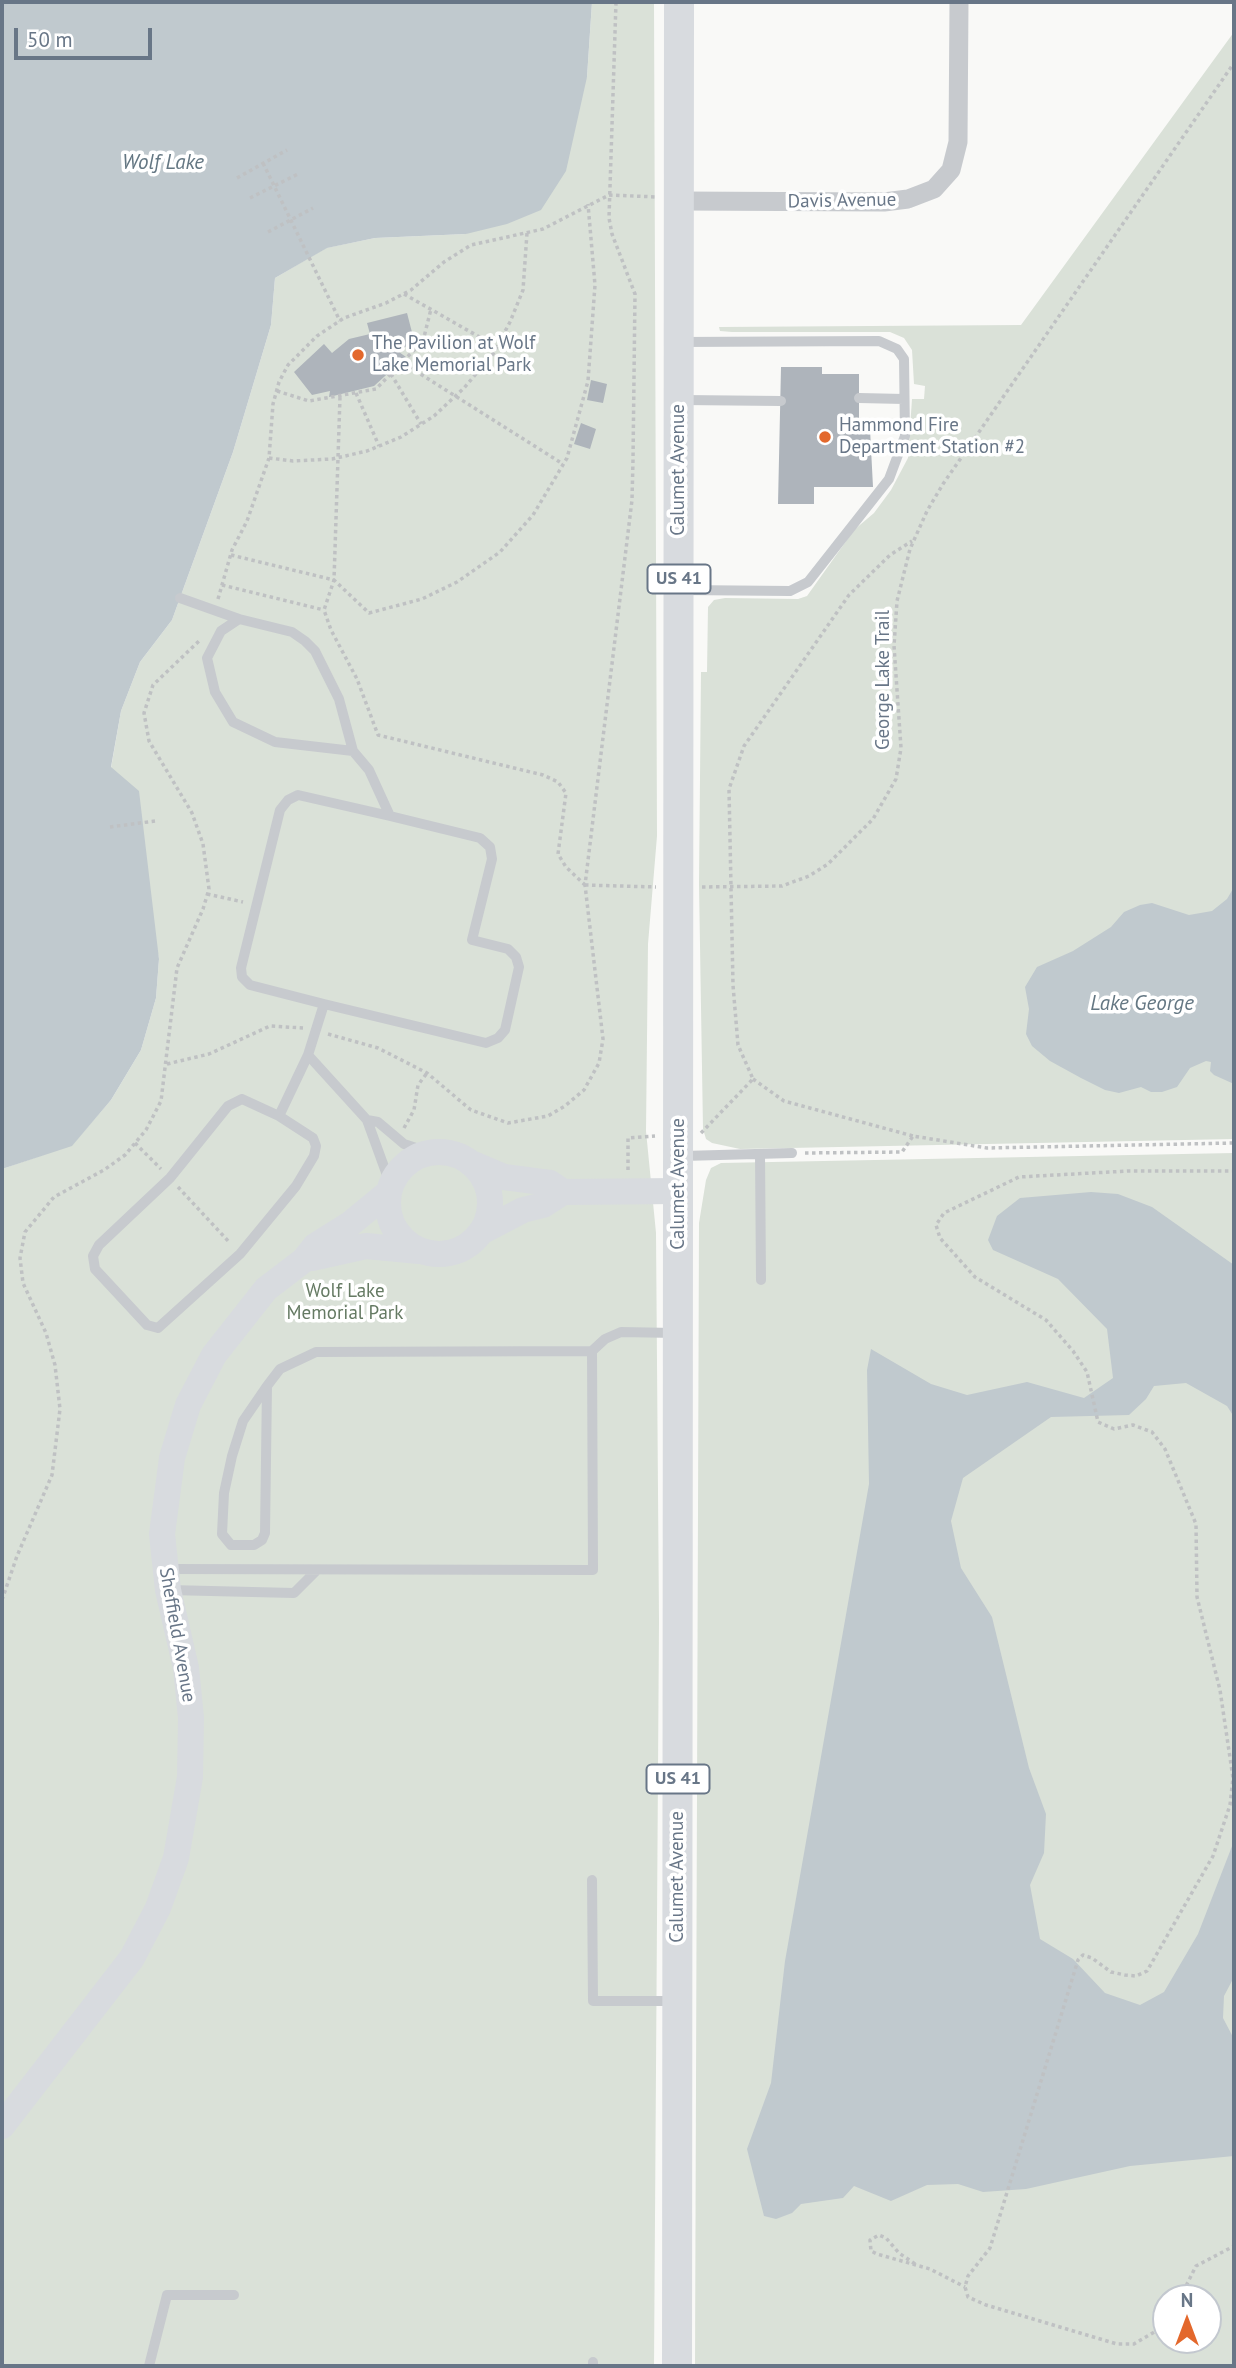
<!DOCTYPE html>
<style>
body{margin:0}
#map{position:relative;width:1236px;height:2368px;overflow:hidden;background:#f9f9f7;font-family:"PT Sans",sans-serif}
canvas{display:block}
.frame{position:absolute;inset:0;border:4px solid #687687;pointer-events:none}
.north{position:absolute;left:1152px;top:2284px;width:70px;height:70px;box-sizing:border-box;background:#fff;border:2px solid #c3c8cf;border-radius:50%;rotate:0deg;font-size:19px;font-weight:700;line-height:28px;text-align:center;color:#687687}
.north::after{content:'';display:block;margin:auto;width:24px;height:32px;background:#e3682c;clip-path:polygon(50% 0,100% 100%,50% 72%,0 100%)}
.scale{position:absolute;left:14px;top:28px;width:138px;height:32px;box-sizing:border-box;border:4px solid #687687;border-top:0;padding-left:9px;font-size:21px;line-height:24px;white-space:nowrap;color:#687687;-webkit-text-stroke:5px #fff;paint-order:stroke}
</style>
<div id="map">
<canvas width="1236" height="2368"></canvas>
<div class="frame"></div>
<div class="north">N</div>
<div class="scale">50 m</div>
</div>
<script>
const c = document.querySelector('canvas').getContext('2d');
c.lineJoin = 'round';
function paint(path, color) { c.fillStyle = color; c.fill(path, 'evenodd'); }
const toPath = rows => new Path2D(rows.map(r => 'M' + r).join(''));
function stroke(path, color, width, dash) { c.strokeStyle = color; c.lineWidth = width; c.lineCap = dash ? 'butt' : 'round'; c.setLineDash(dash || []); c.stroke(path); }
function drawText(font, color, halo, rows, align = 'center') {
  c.font = font + ' "PT Sans",sans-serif'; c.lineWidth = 7; c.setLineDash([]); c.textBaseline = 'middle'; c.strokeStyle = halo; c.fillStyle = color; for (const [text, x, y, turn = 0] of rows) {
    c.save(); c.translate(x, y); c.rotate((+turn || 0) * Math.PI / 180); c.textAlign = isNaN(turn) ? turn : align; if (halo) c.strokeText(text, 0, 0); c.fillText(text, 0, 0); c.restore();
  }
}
paint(toPath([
 [592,2,654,2,657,836,648,944,646,1131,656,1233,659,1621,654,2366,2,2366,2,1169,72,1145,111,1100,141,1050,156,998,159,959,151,916,111,768,121,711,140,662,172,620,233,452,271,325,275,278,326,248,375,238,466,234,587,77],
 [1234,32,1234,1139,740,1149,712,1143,706,1139,703,1129,699,884,701,672,707,672,708,607,714,600,725,598,798,599,807,596,854,530,874,513,891,490,908,458,912,399,924,399,925,386,914,384,912,350,904,338,890,332,732,332,720,331,719,327,1021,325],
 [1234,1153,1234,2366,695,2366,699,1223,706,1180,711,1168,721,1163],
 [1166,2298,1208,2298,1208,2340,1166,2340]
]), '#dae1d8');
paint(toPath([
 [2,2,592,2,587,77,566,171,541,210,507,224,466,234,375,238,327,248,275,278,271,325,233,452,172,620,140,662,121,711,111,767,139,791,159,959,156,998,141,1050,111,1100,72,1146,2,1169],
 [1234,887,1234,1084,1214,1075,1210,1071,1211,1062,1206,1061,1190,1068,1177,1087,1162,1092,1151,1092,1141,1087,1119,1093,1105,1090,1081,1078,1050,1061,1032,1046,1026,1034,1029,1009,1025,987,1037,967,1073,951,1111,927,1124,912,1140,905,1152,903,1189,915,1212,911,1227,899],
 [1091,1192,1118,1194,1152,1207,1234,1265,1234,1417,1227,1406,1186,1383,1154,1386,1146,1399,1129,1415,1051,1417,963,1478,951,1521,961,1568,992,1617,1029,1768,1046,1814,1044,1853,1030,1885,1040,1939,1073,1959,1105,1993,1140,2005,1164,1992,1198,1934,1234,1841,1234,1977,1224,1996,1223,2018,1234,2039,1234,2156,1130,2166,1026,2189,983,2192,958,2184,927,2185,891,2201,854,2186,843,2198,801,2204,792,2213,776,2219,764,2216,747,2149,771,2083,785,1961,869,1484,867,1370,871,1349,931,1384,967,1395,1027,1382,1084,1398,1113,1378,1107,1329,1058,1279,993,1250,988,1240,997,1216,1020,1198]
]), '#c0c9ce');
paint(toPath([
 [407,313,414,340,399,352,406,357,374,386,329,397,330,391,312,395,294,372,324,344,332,353,349,339,370,334,367,323],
 [781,367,822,367,822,374,859,374,859,429,870,429,873,487,814,487,814,504,778,504],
 [591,380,607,384,603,403,587,400],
 [581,423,596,429,590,449,574,444]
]), '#aeb4bb');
stroke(toPath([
 [263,163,340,321],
 [237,178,287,150],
 [250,198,300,173],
 [268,232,313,208],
 [404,294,497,347],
 [403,363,563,464],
 [391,374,421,424],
 [277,391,309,401,376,389,423,341,431,309],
 [356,393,379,446],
 [340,397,334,580,324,610,331,630,357,679,378,735,543,775,558,782,566,793,558,854,566,867,585,885],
 [269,458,293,461,332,459,367,451,401,437,434,416,464,388,493,354,510,322,523,290,527,233],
 [231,555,334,580,369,613,422,599,457,582,500,552,533,515,567,458,588,381,595,285,588,204],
 [222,585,324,610],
 [218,599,232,550,247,521,269,458,273,404,279,382,288,365,317,336,344,318,386,303,411,290,444,262,471,245,543,229,609,195,657,197],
 [110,827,155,821],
 [585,885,656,887],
 [702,887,782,886,809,876,828,864,873,819,896,779,901,748,894,646,897,601,910,549,927,511,943,484,1234,63],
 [207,894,243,902],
 [328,1034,378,1048,427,1073,471,1110,508,1123,548,1116,565,1106,584,1090,599,1063,603,1039,585,885,632,500,633,460,635,294,612,234,609,218,616,2],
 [167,1064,209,1054,270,1026,303,1028],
 [753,1079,784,1101,913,1136],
 [404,1128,414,1110,418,1085,427,1073],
 [701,1133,753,1079,738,1045,733,985,729,789,744,746,849,595,890,555,912,541],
 [135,1143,161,1169],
 [805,1153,902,1152,913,1136,987,1148,1234,1143],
 [628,1170,628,1138,655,1136],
 [178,1187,230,1243],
 [2,1600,17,1556,52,1475,60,1409,55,1365,46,1333,23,1283,20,1258,25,1232,54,1197,104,1170,125,1155,146,1130,161,1101,177,968,203,909,209,889,203,844,192,813,149,741,144,713,153,685,199,641],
 [915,2264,899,2253,886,2238,879,2235,870,2240,871,2251,877,2254,930,2269,965,2287],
 [1180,2298,1196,2266,1234,2246],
 [1166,2325,1134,2344,1117,2344,986,2305,968,2297,965,2287,968,2276,990,2248,1078,1960,1083,1955,1092,1958,1111,1972,1125,1975,1136,1976,1147,1971,1213,1856,1230,1805,1233,1778,1220,1690,1197,1597,1196,1524,1165,1449,1152,1432,1133,1425,1114,1429,1098,1422,1087,1372,1073,1351,1046,1320,975,1277,940,1238,936,1225,944,1213,1019,1177,1128,1171,1234,1171]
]), '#bfc1c3', 3.5, [3.5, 3.5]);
stroke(toPath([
 [681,342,879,341,897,349,904,359,905,436,889,479,808,582,790,591,683,590],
 [859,398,904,399],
 [683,400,781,401],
 [180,598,239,619],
 [353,751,275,742,233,722,215,692,207,658,221,631,239,619,292,632,305,641,315,651,339,699,353,751,369,770,390,816,480,838,490,847,492,859,472,940,508,949,516,957,519,967,505,1030,498,1038,486,1043,324,1004,308,1055,367,1120,391,1186],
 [324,1004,250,985,242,977,241,968,280,810,288,800,298,795,390,816],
 [242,1099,279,1116,313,1138,316,1146,314,1156,296,1186,240,1254,158,1328,147,1325,95,1269,93,1256,99,1245,170,1178,228,1106,242,1099],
 [279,1116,308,1055],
 [367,1120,378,1122,404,1144,431,1153],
 [760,1154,761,1280],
 [683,1156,792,1153],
 [267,1386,265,1533,262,1540,254,1545,231,1545,222,1534,224,1493,232,1456,243,1421,267,1386,280,1369,316,1352,592,1351],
 [168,1569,593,1570,592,1351,605,1339,621,1332,675,1333],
 [169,1590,294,1593,316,1571],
 [592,1880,593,2001,674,2001],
 [593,2362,593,2366],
 [149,2366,167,2295,234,2295]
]), '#c7cace', 10);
stroke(toPath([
 [679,201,884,202,908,199,934,189,951,170,958,142,959,2]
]), '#c7cace', 19);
stroke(toPath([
 '388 1203a51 51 0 1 1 102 0a51 51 0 1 1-102 0Z',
 [471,1163,504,1177,550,1183,563,1192,679,1191],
 [481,1232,523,1210,543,1205,563,1192],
 [312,1258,366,1246,419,1251],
 [2,2126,132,1958,158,1908,176,1858,190,1777,191,1718,186,1668,168,1590,162,1534,172,1458,188,1405,214,1355,266,1289,304,1260,315,1246,350,1224,389,1192]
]), '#d8dbdf', 26);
stroke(toPath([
 [677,2366,679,2]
]), '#d8dbdf', 30);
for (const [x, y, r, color] of [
 [358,355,7,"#e3682c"],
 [825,437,7,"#e3682c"]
]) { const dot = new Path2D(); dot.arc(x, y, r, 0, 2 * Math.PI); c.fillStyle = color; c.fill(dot); stroke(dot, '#fff', 2.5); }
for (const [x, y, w] of [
 [679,579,63],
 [678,1779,63]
]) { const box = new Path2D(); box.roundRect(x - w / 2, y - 14.5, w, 29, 5); c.fillStyle = '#fff'; c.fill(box); stroke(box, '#687687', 2); }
drawText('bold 18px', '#687687', null, [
 ["US 41",679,579],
 ["US 41",678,1779]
]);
drawText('19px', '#687687', '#fff', [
 ["Davis Avenue",842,201,-1],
 ["Calumet Avenue",679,470,-90],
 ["George Lake Trail",884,680,-90],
 ["Calumet Avenue",679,1184,-90],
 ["Sheffield Avenue",177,1635,80],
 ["Calumet Avenue",678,1877,-90]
]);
drawText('19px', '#687687', '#fff', [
 ["The Pavilion at Wolf",372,344],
 ["Lake Memorial Park",372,366],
 ["Hammond Fire",839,426],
 ["Department Station #2",839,448]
], 'left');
drawText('19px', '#657a63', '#fff', [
 ["Wolf Lake",345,1292],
 ["Memorial Park",345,1314]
]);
drawText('italic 21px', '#647783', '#fff', [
 ["Wolf Lake",163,163],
 ["Lake George",1142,1004]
]);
</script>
